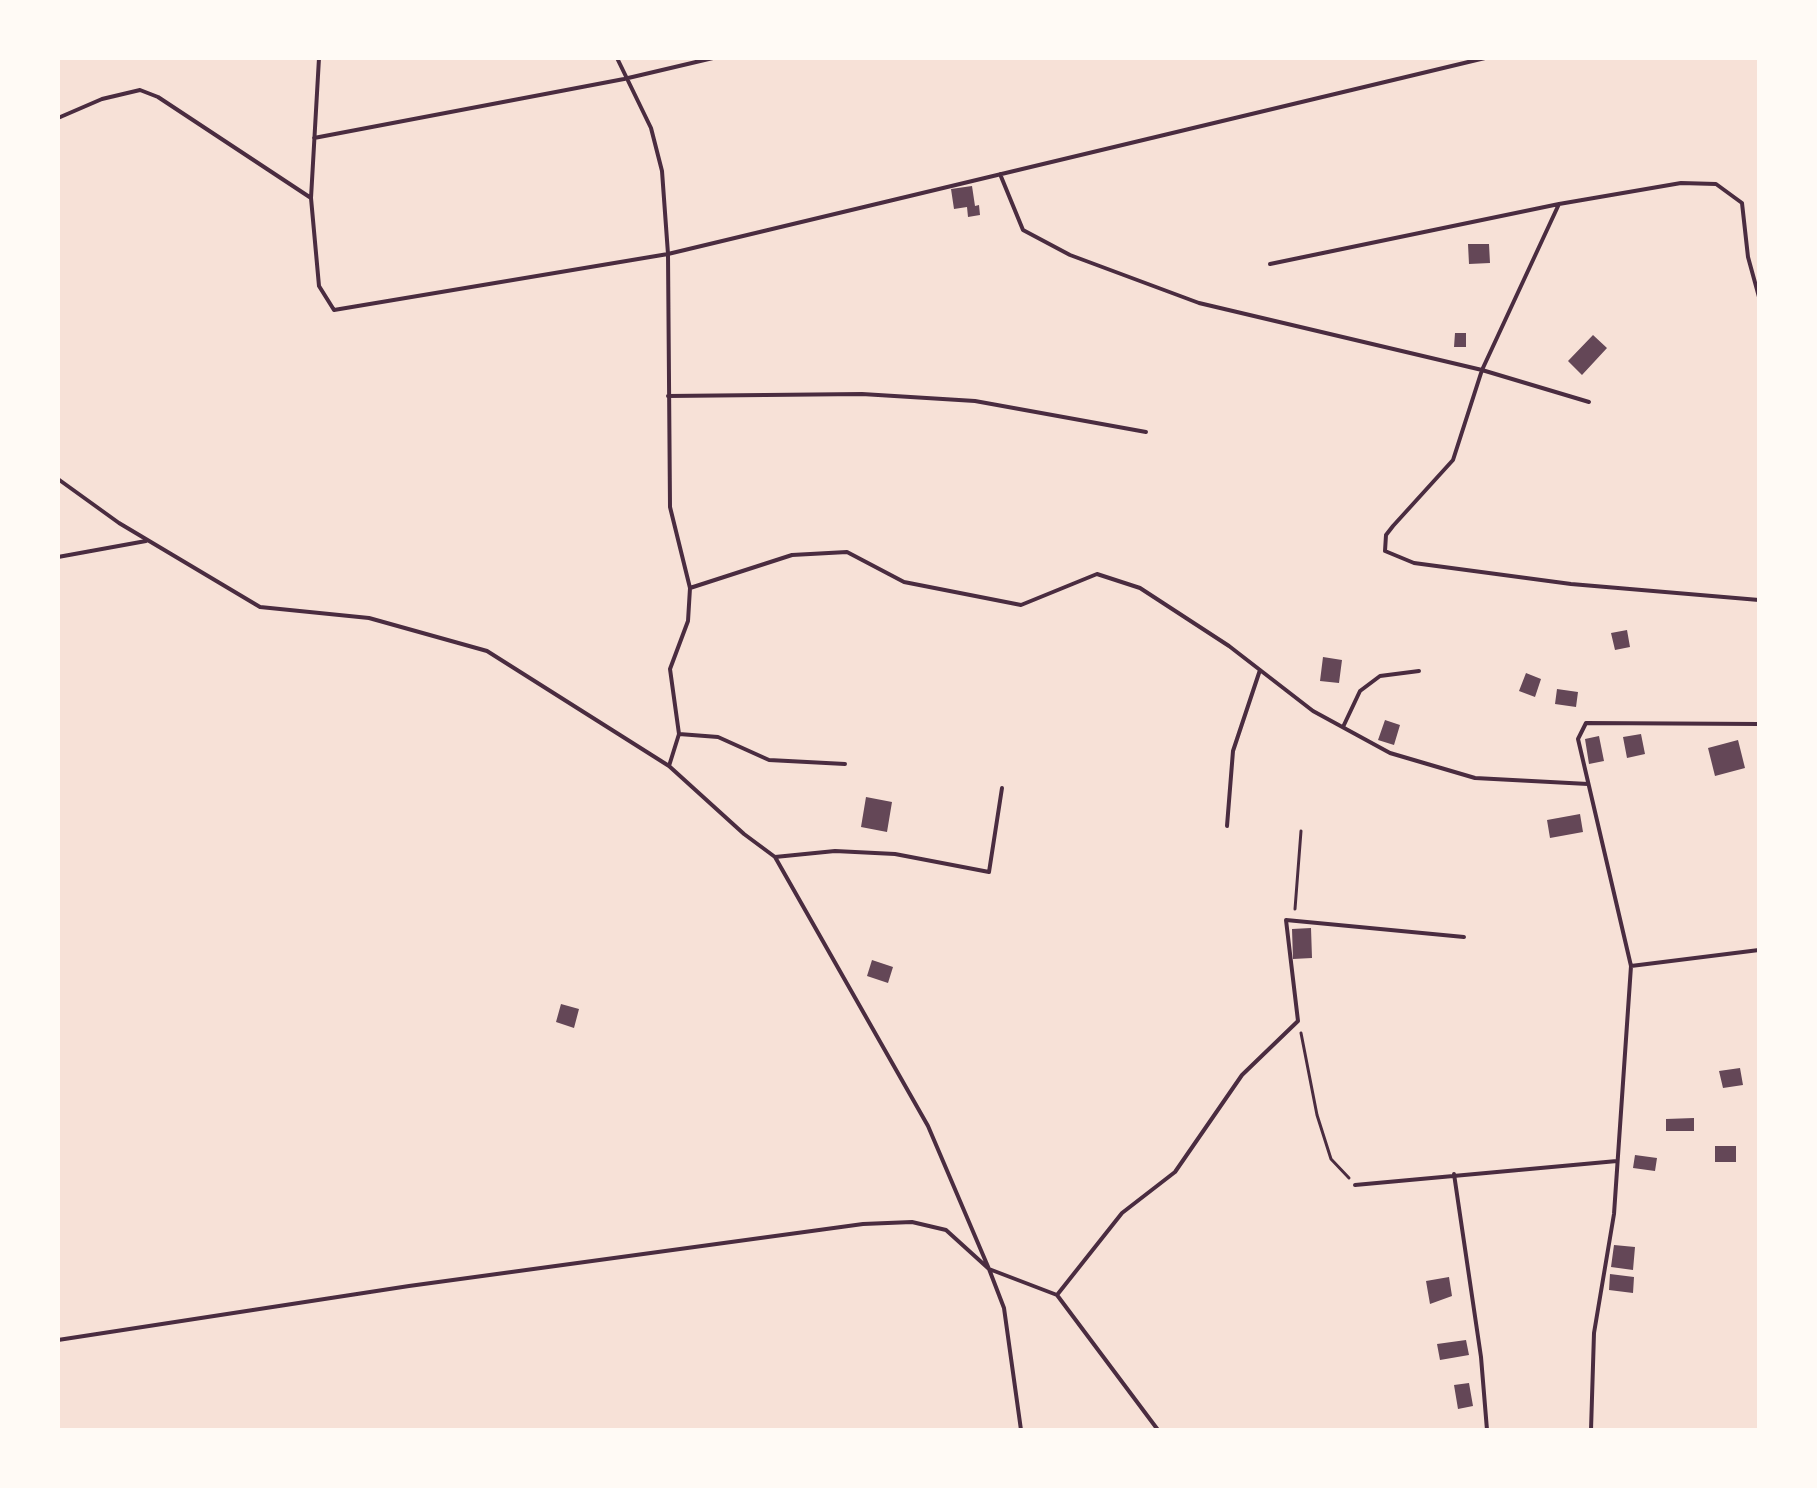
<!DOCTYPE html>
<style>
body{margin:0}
#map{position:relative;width:1817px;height:1488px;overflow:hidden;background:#f7e1d7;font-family:"Work Sans",sans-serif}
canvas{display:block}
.frame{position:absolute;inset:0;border:60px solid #fffaf5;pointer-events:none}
</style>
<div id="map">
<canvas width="1817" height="1488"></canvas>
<div class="frame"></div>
</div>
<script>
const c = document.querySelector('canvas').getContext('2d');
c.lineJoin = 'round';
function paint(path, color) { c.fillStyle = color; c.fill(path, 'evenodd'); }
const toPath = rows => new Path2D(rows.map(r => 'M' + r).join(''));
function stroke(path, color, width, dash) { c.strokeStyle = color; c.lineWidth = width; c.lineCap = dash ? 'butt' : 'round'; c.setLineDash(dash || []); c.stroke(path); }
paint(toPath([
 [972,186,975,206,979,205,980,215,968,217,967,207,954,209,951,189],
 [1468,244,1489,244,1490,263,1469,264],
 [1455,333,1466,333,1466,347,1454,347],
 [1593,335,1607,348,1582,375,1568,361],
 [1627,630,1630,647,1615,650,1611,633],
 [1323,657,1342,660,1339,683,1320,681],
 [1526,673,1541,679,1535,697,1519,691],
 [1557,689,1578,692,1576,707,1555,704],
 [1385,720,1400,725,1394,745,1378,740],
 [1641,734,1645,754,1627,758,1623,737],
 [1599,736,1604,761,1589,764,1585,739],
 [1738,740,1745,768,1715,776,1708,748],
 [866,797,892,802,887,832,861,827],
 [1580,814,1583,832,1550,838,1547,820],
 [1311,928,1312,958,1293,959,1292,929],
 [872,960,893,967,888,983,867,976],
 [561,1004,579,1009,574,1028,556,1022],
 [1740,1068,1743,1085,1723,1088,1719,1071],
 [1694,1118,1694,1131,1666,1131,1666,1119],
 [1715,1146,1736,1146,1736,1162,1715,1162],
 [1635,1155,1657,1158,1655,1171,1633,1168],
 [1614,1245,1635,1247,1633,1270,1611,1267],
 [1610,1274,1634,1277,1633,1293,1609,1290],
 [1449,1277,1452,1296,1430,1304,1426,1281],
 [1466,1340,1469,1355,1440,1360,1437,1344],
 [1469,1383,1473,1406,1458,1409,1454,1385]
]), '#644757');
stroke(toPath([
 [1295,909,1301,831],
 [1301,1033,1317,1115,1331,1159,1349,1178]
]), '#4a2c40', 3);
stroke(toPath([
 [319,58,311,198,319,286,334,310,668,254,1485,58],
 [617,58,651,128,662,171,668,254,670,507,690,588,688,621,670,669,679,734],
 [58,118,102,99,140,90,158,97,311,198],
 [314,138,624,79,713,58],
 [1000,174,1023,230,1070,255,1199,303,1482,370,1559,204],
 [1270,264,1559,204,1681,183,1716,184,1742,203,1748,257,1759,297],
 [668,396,862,394,975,401,1146,432],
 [1589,402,1482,370,1453,460,1393,526,1386,535,1385,551,1414,563,1571,584,1759,600],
 [58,479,119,523,260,607,369,618,487,651,669,766,744,834,775,857,928,1126,989,1269,1057,1295,1158,1430],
 [58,557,146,541],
 [690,588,792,555,847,552,904,582,1021,605,1097,574,1140,588,1229,646,1313,711,1390,753,1475,778,1588,784],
 [1343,727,1360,691,1380,676,1419,671],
 [669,766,679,734,718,737,769,760,845,764],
 [1227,826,1233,751,1260,670],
 [775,857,835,851,895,854,989,872,1002,788],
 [1631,966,1759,950],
 [1454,1174,1481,1357,1487,1430],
 [1355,1185,1617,1161],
 [1057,1295,1122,1213,1175,1172,1242,1075,1298,1021,1286,920,1464,937],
 [58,1340,409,1286,863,1224,912,1222,946,1230,989,1269,1004,1308,1021,1430],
 [1591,1430,1594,1333,1614,1214,1631,966,1578,739,1586,723,1759,724]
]), '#4a2c40', 4);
</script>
